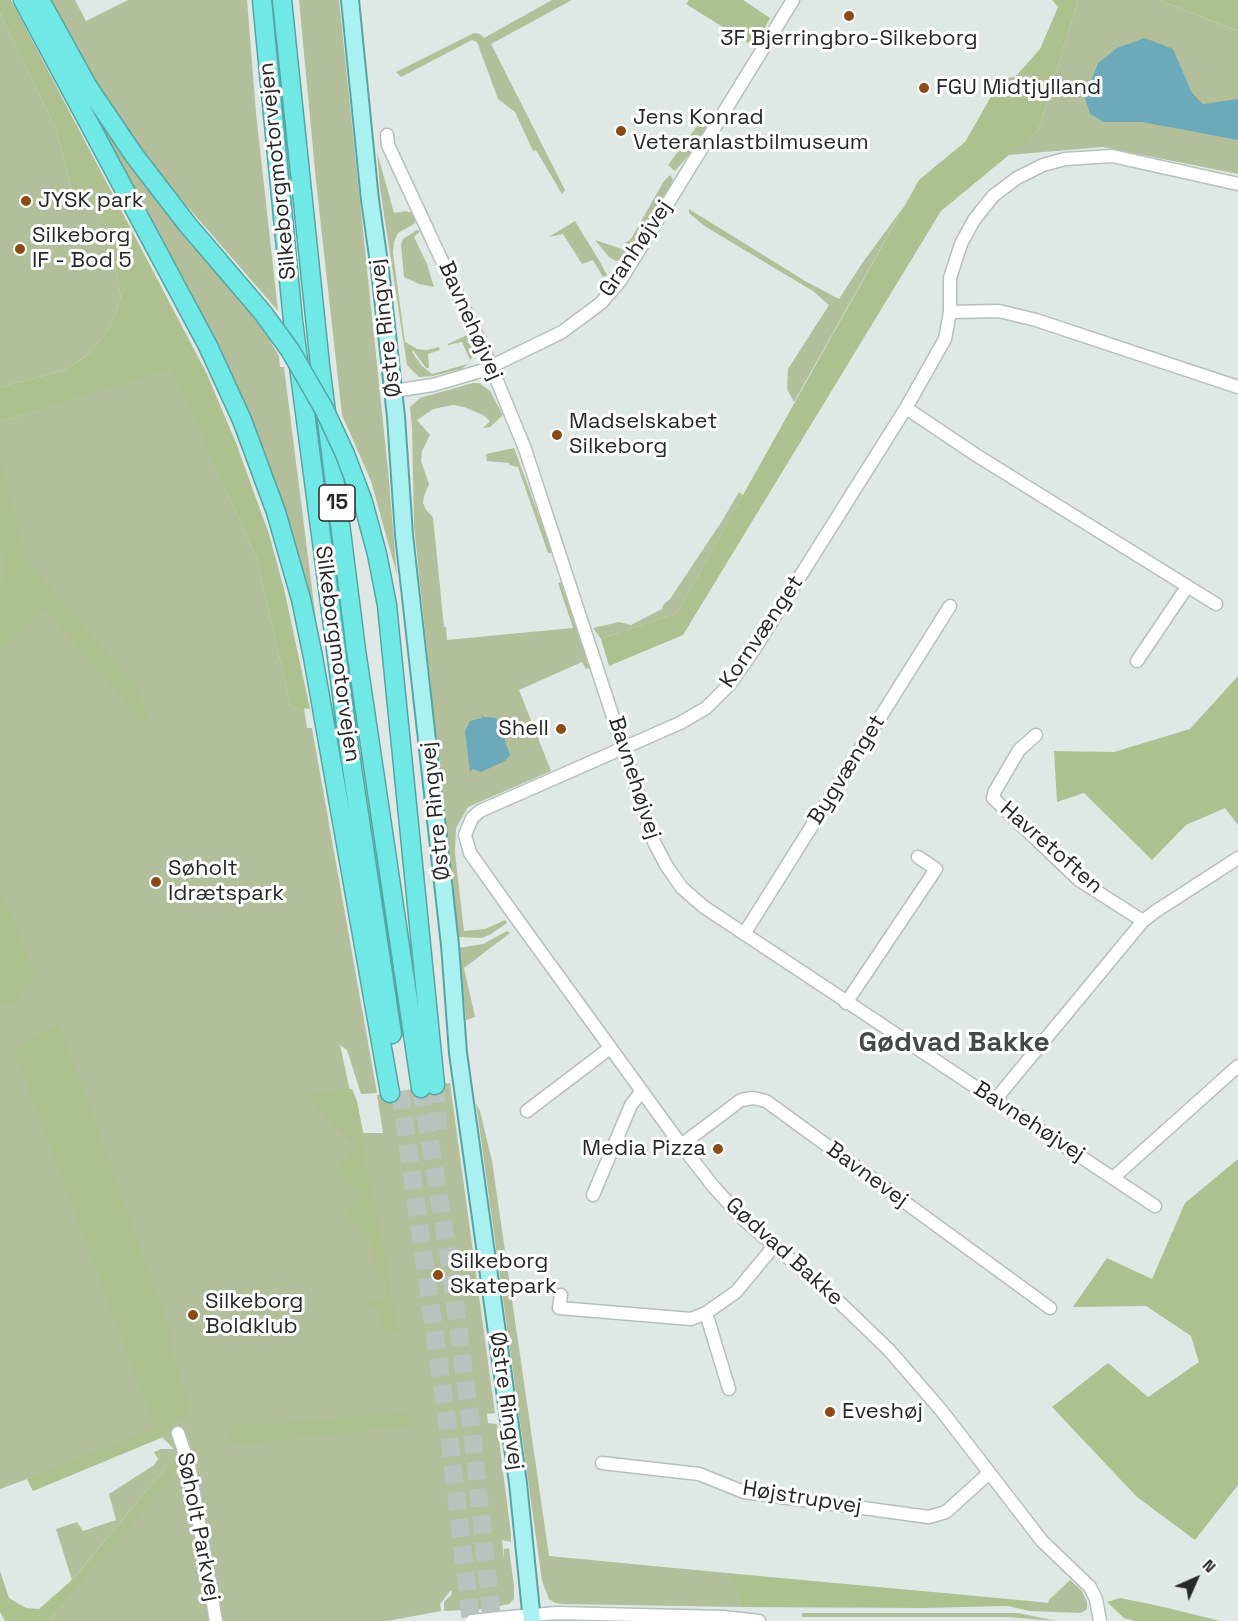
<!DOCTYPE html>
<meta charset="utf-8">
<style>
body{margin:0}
#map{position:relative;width:1238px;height:1621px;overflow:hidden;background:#dfe8e4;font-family:"Space Grotesk",sans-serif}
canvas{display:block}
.north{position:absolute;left:1166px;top:1549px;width:60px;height:60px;-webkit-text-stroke:4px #fff;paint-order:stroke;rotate:45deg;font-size:16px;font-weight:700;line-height:24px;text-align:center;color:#262928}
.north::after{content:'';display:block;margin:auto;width:21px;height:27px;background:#262928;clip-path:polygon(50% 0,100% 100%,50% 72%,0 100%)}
</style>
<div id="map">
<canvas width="1238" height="1621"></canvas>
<div class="north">N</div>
</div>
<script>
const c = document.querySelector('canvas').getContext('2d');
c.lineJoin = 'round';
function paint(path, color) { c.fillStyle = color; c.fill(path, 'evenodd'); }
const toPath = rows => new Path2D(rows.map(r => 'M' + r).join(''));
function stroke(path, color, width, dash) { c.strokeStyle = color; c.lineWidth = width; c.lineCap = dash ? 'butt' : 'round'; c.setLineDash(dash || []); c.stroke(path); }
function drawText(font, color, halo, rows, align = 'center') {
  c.font = font + ' "Space Grotesk",sans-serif'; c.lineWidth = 6; c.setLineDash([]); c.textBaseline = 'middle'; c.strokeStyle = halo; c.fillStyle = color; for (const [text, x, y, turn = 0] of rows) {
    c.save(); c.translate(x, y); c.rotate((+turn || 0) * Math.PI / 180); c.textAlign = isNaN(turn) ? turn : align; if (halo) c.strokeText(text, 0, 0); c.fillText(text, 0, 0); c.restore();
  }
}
paint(toPath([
 [51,0,75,0,86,21,128,0,247,0,256,113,278,311,160,175,108,100,76,50],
 [299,0,339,0,388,470,397,575,371,481,342,415,316,181],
 [552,0,572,0,491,44,565,190,562,194,536,150,533,151,515,112,498,99,477,42,472,40,401,77,396,72,474,33,480,34,484,38],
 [1078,0,1159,0,1238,31,1238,174,1103,147,1008,155,1038,131],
 [0,13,56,129,72,190,96,210,113,236,114,261,121,298,110,327,91,352,66,370,0,387],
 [59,52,269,339,279,356,280,367,284,367,320,652,293,543],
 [703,118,707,127,690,154,675,171,668,165],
 [377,152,394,213,406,211,412,213,416,218,414,224,398,233,394,242,393,253,405,342,417,349,427,350,439,347,440,350,428,354,429,368,426,368,413,350,412,352,422,366,432,374,468,364,470,360,462,342,448,345,448,344,467,335,473,339,475,352,468,364,461,369,433,376,419,377,407,365,380,188],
 [670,175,673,179,671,184,625,260,616,261,609,257,595,240,622,249,625,243,631,239,664,181],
 [905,205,794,402,787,389,788,369,829,305,813,291,706,227,689,213,689,209,805,281,839,299,863,262],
 [575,221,600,262,607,275,603,277,593,260,582,264,563,234,549,237],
 [417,230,420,231,414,237,427,264,434,287,419,284,404,277,401,244,403,239],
 [170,368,256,556,291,707,304,708,307,728,312,728,377,1093,361,1094,347,1050,340,1045,364,1156,363,1133,383,1133,377,1095,450,1083,495,1413,487,1414,488,1423,497,1424,511,1534,511,1542,502,1540,504,1559,504,1549,509,1548,514,1586,514,1599,509,1604,485,1609,444,1611,444,1602,452,1594,451,1590,440,1604,441,1611,387,1621,49,1621,158,1492,167,1466,72,1580,56,1529,77,1522,83,1531,116,1520,109,1494,154,1465,158,1459,154,1452,161,1449,174,1449,156,1431,0,1489,0,422],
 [473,383,479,383,490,391,503,415,490,427,483,428,490,421,483,415,464,407,453,405,433,409,417,420,430,435,422,451,421,461,429,484,424,496,423,503,426,510,433,517,444,627,446,627,447,640,573,628,558,583,561,582,590,668,586,669,582,662,519,690,551,771,468,807,456,828,455,853,464,931,485,929,505,920,507,923,491,934,482,938,457,937,414,526,412,427,410,407,420,398],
 [514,448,552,551,551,553,548,553,518,467,509,465,509,463,487,461,486,454],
 [739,492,743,495,677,613,601,639,593,628,619,622,631,625,662,609,663,605,670,599,722,521],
 [507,931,510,933,464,968,475,1017,466,1020,459,948,483,944],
 [476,1103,480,1111,492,1161,549,1556,727,1573,740,1593,741,1607,562,1604,555,1603,549,1599,542,1581],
 [1070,1580,1082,1591,1087,1602,1087,1609,1081,1613,1030,1611,1030,1601,1048,1603,1049,1600],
 [802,1613,1018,1613,1056,1621,1007,1617,802,1617]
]), '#b2bf9a');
paint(toPath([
 [0,0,11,0,207,374,236,443,269,534,284,589,310,709,291,707,256,556,170,369,0,422,0,387,66,370,91,352,110,327,121,298,114,261,113,236,96,210,72,190,56,129,0,13],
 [689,0,743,0,770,18,755,47,686,4],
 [1052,0,1078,0,1038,131,941,211,683,635,609,666,601,639,677,613,919,180,965,142,1001,79,1015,77,1040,49,1058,7],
 [1159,0,1238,0,1238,31],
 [0,457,27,561,139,690,148,721,143,723,45,609,0,649,0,598,4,566,0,547],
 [1238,676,1238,825,1225,808,1186,825,1152,860,1084,793,1057,802,1054,751,1114,752,1190,729],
 [0,893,13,915,35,976,12,1004,0,1004],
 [59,1022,172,1336,169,1341,191,1410,164,1432,161,1438,33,1491,27,1479,155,1428,14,1050],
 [352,1089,357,1101,364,1137,365,1159,385,1255,398,1332,384,1335,376,1308,368,1308,368,1301,387,1297,384,1279,378,1279,370,1239,345,1214,361,1195,335,1170,355,1147,309,1099,313,1092],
 [1238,1159,1238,1485,1195,1540,1137,1497,1052,1407,1108,1363,1148,1397,1199,1362,1191,1336,1146,1306,1073,1307,1107,1258,1152,1279,1185,1203],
 [404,1413,416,1421,415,1425,236,1445,232,1441,228,1429,233,1426],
 [174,1463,180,1468,49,1621,5,1621,0,1612,0,1571,9,1598,26,1608,39,1609,73,1579,167,1466],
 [727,1573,1030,1601,1030,1611,1008,1606,922,1608,741,1607,739,1593],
 [1120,1598,1164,1607,1220,1621,1134,1621,1124,1618,1107,1602]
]), '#afc090');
paint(toPath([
 [1145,38,1173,49,1192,93,1203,104,1238,99,1238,140,1142,122,1104,122,1090,114,1085,98,1098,63,1117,48],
 [481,715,484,717,496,718,501,723,505,730,505,741,510,755,505,761,481,772,472,769,470,772,465,731,470,721,482,718]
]), '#6caaba');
stroke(toPath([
 [435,1085,439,1134],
 [421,1088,448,1252,472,1431,492,1621],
 [400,1091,449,1435,471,1621]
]), '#bac2be', 18, [18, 9]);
const minor = toPath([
 [387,135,388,145,491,366,525,449,654,842,666,865,682,888,704,907,1155,1206],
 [950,312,999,311,1036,320,1238,387],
 [393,391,433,385,484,370,562,332,601,303,620,281,793,0],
 [906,408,976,455,1216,604],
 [1137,661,1187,587],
 [1036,735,1019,750,995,791,993,798,1079,880,1143,921],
 [744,934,950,606],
 [846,1003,936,869,918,857],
 [995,1100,1143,921,1156,911,1238,858],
 [527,1111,610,1048],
 [681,1145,741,1100,753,1098,766,1101,1050,1308],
 [1114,1177,1238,1066],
 [593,1195,631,1105,642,1091],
 [561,1295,559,1308,691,1319,706,1313,736,1292,774,1246],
 [706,1313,729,1389],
 [178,1433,189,1466,216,1621],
 [602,1463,699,1474,744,1492,929,1517,946,1512,989,1473],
 [510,1617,557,1613,723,1617,759,1621],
 [1100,1621,1096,1599,1090,1587,1042,1541,941,1410,889,1350,835,1298,741,1217,713,1186,681,1145,517,919,470,853,465,835,472,818,480,811,680,723,706,708,730,684,755,648,906,408,945,339,950,312,950,278,961,244,974,220,993,196,1017,178,1043,165,1065,159,1112,156,1238,184]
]);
const major = toPath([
 [350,0,370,200,380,270,396,417,404,535,450,945,458,1053,518,1483,532,1621]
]);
const highway = toPath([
 [23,0,208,346,242,420,276,512,301,599,313,657,390,1093],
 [40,0,88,87,134,155,187,224,263,313],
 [262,0,293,321,348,741,392,1034],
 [282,0,320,365,356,650,421,1088],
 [363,502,377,554,387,605,435,1085]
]);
stroke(minor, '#b7bfbc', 15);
stroke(major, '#56a5a4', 20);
stroke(highway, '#56a5a4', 21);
stroke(minor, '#fff', 12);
stroke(major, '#a9f1f0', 16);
stroke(highway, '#70e8e6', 18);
const minorBridge = toPath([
 [472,1621,510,1617]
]);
const highwayBridge = toPath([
 [263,313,290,350,324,409,345,454,363,502]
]);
stroke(minorBridge, '#b7bfbc', 15, []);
stroke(highwayBridge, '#56a5a4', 21, []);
stroke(minorBridge, '#fff', 12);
stroke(highwayBridge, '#70e8e6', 18);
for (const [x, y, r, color] of [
 [849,16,6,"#8b4a16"],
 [924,88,6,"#8b4a16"],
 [621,131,6,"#8b4a16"],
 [26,201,6,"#8b4a16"],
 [20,249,6,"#8b4a16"],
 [557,435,6,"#8b4a16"],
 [561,729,6,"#8b4a16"],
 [156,882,6,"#8b4a16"],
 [718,1149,6,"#8b4a16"],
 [438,1275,6,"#8b4a16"],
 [193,1315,6,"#8b4a16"],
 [830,1412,6,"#8b4a16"]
]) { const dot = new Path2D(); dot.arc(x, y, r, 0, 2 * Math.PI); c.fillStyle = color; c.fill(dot); stroke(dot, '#fff', 2); }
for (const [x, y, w] of [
 [337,503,36]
]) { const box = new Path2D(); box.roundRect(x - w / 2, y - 18, w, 36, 4.5); c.fillStyle = '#fff'; c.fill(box); stroke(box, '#262928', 1.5); }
drawText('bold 21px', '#262928', null, [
 ["15",337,503]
]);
drawText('22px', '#262928', '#fff', [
 ["3F Bjerringbro-Silkeborg",849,39,"center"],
 ["FGU Midtjylland",936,88],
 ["Jens Konrad",633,118],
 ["Veteranlastbilmuseum",633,143],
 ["JYSK park",38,201],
 ["Silkeborg",32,236],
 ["IF - Bod 5",32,261],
 ["Madselskabet",569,422],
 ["Silkeborg",569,447],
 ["Shell",549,729,"right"],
 ["Søholt",168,869],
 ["Idrætspark",168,894],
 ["Media Pizza",706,1149,"right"],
 ["Silkeborg",450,1262],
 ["Skatepark",450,1287],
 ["Silkeborg",205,1302],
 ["Boldklub",205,1327],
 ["Eveshøj",842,1412]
], 'left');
drawText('22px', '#262928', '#fff', [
 ["Silkeborgmotorvejen",278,171,-96],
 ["Granhøjvej",636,249,-56],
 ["Bavnehøjvej",470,321,66],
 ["Østre Ringvej",386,328,-97],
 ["Kornvænget",762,632,-56],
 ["Silkeborgmotorvejen",337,654,82],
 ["Bygvænget",847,770,-58],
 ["Bavnehøjvej",634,778,72],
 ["Østre Ringvej",436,811,-96],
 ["Havretoften",1051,848,41],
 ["Bavnehøjvej",1029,1122,33],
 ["Bavnevej",867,1175,36],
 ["Gødvad Bakke",784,1252,42],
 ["Østre Ringvej",506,1401,82],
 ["Højstrupvej",802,1498,9],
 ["Søholt Parkvej",198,1527,79]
]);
drawText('bold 28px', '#434a47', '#fff', [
 ["Gødvad Bakke",954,1043]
]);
</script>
